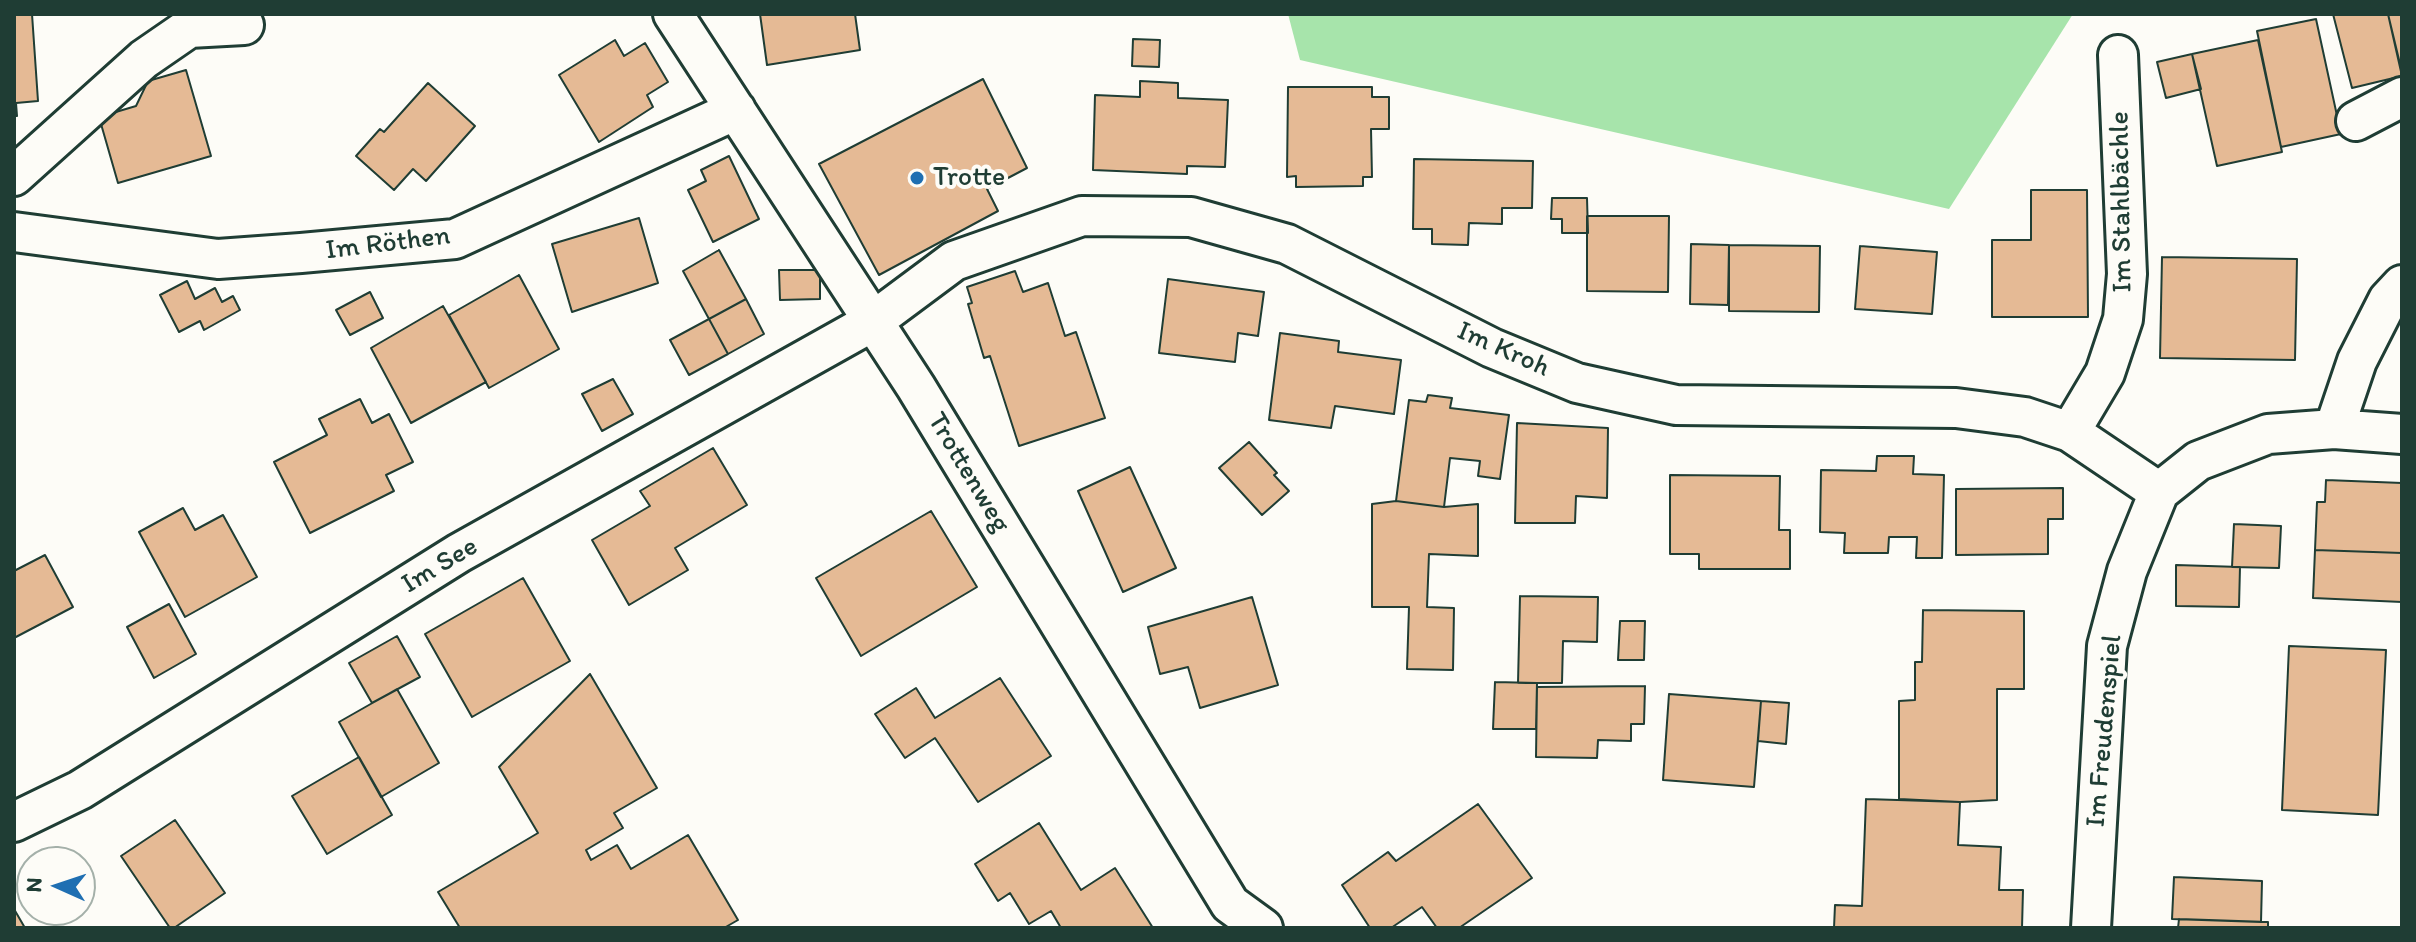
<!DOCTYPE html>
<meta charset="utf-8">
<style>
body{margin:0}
#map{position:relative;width:2416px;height:942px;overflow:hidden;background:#fdfcf7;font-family:Itim,sans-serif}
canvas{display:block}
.frame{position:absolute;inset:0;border:16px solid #1f3d34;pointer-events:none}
.north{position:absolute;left:16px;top:846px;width:80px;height:80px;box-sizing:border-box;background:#fdfcf7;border:2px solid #a4b0a9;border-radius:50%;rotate:273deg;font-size:22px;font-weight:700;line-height:32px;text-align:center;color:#1f3d34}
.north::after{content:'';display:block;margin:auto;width:28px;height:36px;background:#1f6fb2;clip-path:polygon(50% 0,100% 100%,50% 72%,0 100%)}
</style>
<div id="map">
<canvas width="2416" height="942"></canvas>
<div class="frame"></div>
<div class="north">N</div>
</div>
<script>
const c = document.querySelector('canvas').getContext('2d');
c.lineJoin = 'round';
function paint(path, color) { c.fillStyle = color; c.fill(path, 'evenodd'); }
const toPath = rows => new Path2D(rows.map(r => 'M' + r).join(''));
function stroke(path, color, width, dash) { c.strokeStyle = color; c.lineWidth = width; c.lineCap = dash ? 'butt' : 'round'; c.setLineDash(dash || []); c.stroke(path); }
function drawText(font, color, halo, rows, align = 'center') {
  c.font = font + ' Itim,sans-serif'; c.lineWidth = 8; c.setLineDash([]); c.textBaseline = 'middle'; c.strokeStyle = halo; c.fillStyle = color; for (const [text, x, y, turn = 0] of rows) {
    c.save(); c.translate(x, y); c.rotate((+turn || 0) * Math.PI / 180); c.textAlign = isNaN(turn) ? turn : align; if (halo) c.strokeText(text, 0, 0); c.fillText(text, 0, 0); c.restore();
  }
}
paint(toPath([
 [1288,14,2073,14,1949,209,1300,60]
]), '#a7e4ab');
const building = toPath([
 [14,14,32,14,38,101,16,103,17,116,14,116,14,14],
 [760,14,855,14,860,50,767,65,760,14],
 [2333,14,2388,14,2402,76,2352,88,2333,14],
 [2388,14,2402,14,2402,63,2400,64,2388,14],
 [2316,19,2341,134,2281,147,2257,31,2316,19],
 [1133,39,1160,40,1159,67,1132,66,1133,39],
 [615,40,624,56,645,43,668,82,647,95,653,107,599,142,559,75,615,40],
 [2258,40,2282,152,2217,166,2192,54,2258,40],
 [2192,54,2201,89,2166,98,2157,62,2192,54],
 [186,70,211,156,118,183,99,117,136,106,148,81,186,70],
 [983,79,1027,168,987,189,998,211,879,275,819,164,983,79],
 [1140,81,1178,83,1178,98,1228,100,1225,167,1187,166,1187,174,1093,170,1095,95,1140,97,1140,81],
 [428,83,475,126,426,181,413,169,394,190,356,156,380,129,384,132,428,83],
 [1288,87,1372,87,1372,97,1389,97,1389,129,1371,129,1372,177,1363,177,1363,186,1296,187,1296,176,1287,177,1288,87],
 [729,156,759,219,713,242,688,190,706,181,701,170,729,156],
 [1414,159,1533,161,1532,208,1502,208,1502,224,1469,223,1468,245,1432,244,1432,229,1413,229,1414,159],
 [2031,190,2087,190,2088,317,1992,317,1992,240,2031,240,2031,190],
 [1552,198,1587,198,1588,233,1562,233,1562,219,1551,219,1552,198],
 [1587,216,1669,216,1668,292,1587,291,1587,216],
 [639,218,658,283,572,312,552,244,639,218],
 [1691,244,1729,245,1728,305,1690,304,1691,244],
 [1729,245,1820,246,1819,312,1729,311,1729,245],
 [1860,246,1937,252,1932,314,1855,309,1860,246],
 [719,250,746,299,709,319,683,271,719,250],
 [2162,257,2297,259,2295,360,2160,358,2162,257],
 [779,270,820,270,820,299,780,300,779,270],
 [1015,271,1023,292,1048,283,1065,336,1076,332,1105,418,1019,446,990,356,984,358,968,304,972,303,967,287,1015,271],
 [519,275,559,349,489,388,449,315,519,275],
 [1168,279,1264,292,1258,336,1238,333,1235,362,1159,353,1168,279],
 [187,281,195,299,215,288,222,302,233,296,240,310,204,330,200,321,179,332,160,295,187,281],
 [370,292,383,318,350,335,336,310,370,292],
 [746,299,764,334,728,354,709,319,746,299],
 [443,306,486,382,411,423,371,348,443,306],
 [709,319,728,354,689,375,670,340,709,319],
 [1280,333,1339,341,1338,352,1401,360,1394,414,1335,406,1331,428,1269,420,1280,333],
 [613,379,633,414,602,431,582,394,613,379],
 [1428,395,1452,398,1450,408,1509,415,1500,479,1478,476,1480,461,1450,458,1444,507,1396,501,1409,400,1426,402,1428,395],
 [360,399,372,423,389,414,413,462,386,475,394,491,310,533,274,462,327,435,319,419,360,399],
 [1517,423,1608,428,1607,498,1576,496,1575,523,1515,523,1517,423],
 [1249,442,1277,473,1274,475,1289,491,1262,515,1219,468,1249,442],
 [713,448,747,505,675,548,688,570,629,605,592,540,650,506,640,491,713,448],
 [1877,456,1914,456,1913,474,1944,475,1942,558,1916,558,1917,537,1889,537,1888,553,1844,553,1845,533,1820,532,1821,470,1876,471,1877,456],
 [1130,467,1176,568,1123,592,1078,491,1130,467],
 [1670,475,1780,476,1779,530,1790,530,1790,569,1699,569,1699,554,1670,554,1670,475],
 [2326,480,2402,483,2402,553,2315,550,2317,502,2325,502,2326,480],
 [2063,488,2063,519,2048,519,2048,554,1956,555,1956,489,2063,488],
 [1396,501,1444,507,1478,504,1478,556,1429,554,1427,607,1454,608,1453,670,1407,669,1409,607,1372,607,1372,504,1396,501],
 [183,508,195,530,223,515,257,577,185,617,139,532,183,508],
 [931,511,977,587,861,656,816,578,931,511],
 [2234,524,2281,526,2279,568,2232,567,2234,524],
 [2315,550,2402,553,2402,602,2313,598,2315,550],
 [45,555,73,607,14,638,14,571,45,555],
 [2176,565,2240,567,2239,607,2176,606,2176,565],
 [523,578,570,661,472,717,425,634,523,578],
 [1520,596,1598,597,1597,642,1563,641,1562,683,1518,683,1520,596],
 [1252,597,1278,685,1200,708,1188,667,1160,674,1148,627,1252,597],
 [169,604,196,654,154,678,127,627,169,604],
 [1923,610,2024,611,2024,689,1997,689,1997,800,1960,802,1899,799,1899,701,1915,700,1915,662,1922,662,1923,610],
 [1620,621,1645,621,1644,660,1618,660,1620,621],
 [397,636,420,677,372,703,349,663,397,636],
 [2289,646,2386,650,2378,815,2282,810,2289,646],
 [590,674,657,788,614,813,623,828,586,850,591,860,617,845,631,869,688,835,738,920,724,928,460,928,438,892,538,833,499,767,590,674],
 [1000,678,1051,756,978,802,935,738,905,758,875,714,916,688,935,718,1000,678],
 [1495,682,1537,683,1536,729,1493,729,1495,682],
 [1645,686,1644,724,1631,724,1631,741,1598,740,1597,758,1536,757,1537,687,1645,686],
 [397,689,439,763,381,797,339,722,397,689],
 [1669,694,1761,701,1754,787,1663,780,1669,694],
 [1761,701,1789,703,1786,744,1758,741,1761,701],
 [359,757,392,815,327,854,292,796,359,757],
 [1866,799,1960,802,1958,845,2001,847,1999,890,2023,890,2022,928,1834,928,1835,905,1862,906,1866,799],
 [1478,804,1532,878,1459,928,1437,928,1422,907,1391,928,1370,928,1342,885,1388,852,1396,861,1478,804],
 [175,820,225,893,174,928,170,928,121,856,175,820],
 [1039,823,1081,890,1115,868,1153,928,1061,928,1051,911,1029,924,1010,893,998,901,975,864,1039,823],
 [2174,877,2262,881,2261,922,2172,919,2174,877],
 [14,909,25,928,14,928,14,909],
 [2179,919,2268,922,2268,928,2178,928,2179,919]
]);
paint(building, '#e5ba95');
stroke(building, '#1f3d34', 2);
const street = toPath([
 [673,14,916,387,1230,904,1263,928],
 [2356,121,2402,97],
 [14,176,144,59,189,28,244,25],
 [14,232,218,259,301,253,455,239,736,110],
 [2334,429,2357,361,2388,300,2402,285],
 [2070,432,2105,373,2123,319,2127,274,2118,55],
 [14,822,80,790,459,553,872,322,954,261,1082,216,1191,217,1287,244,1492,348,1577,383,1676,405,1956,408,2025,417,2070,432,2159,492],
 [2091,928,2107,646,2127,571,2159,492,2198,461,2268,434,2334,429,2402,434]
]);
stroke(street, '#1f3d34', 44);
stroke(street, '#fdfcf7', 38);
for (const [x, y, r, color] of [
 [917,178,8,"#1f6fb2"]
]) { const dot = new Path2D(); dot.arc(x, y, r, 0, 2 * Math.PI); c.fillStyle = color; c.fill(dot); stroke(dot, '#fdfcf7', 3); }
drawText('28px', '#1f3d34', '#fdfcf7', [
 ["Trotte",933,178]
], 'left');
drawText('28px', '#1f3d34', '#fdfcf7', [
 ["Im Stahlbächle",2122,202,-91],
 ["Im Röthen",388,244,-7],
 ["Im Kroh",1503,350,24],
 ["Trottenweg",968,473,59],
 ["Im See",440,566,-31],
 ["Im Freudenspiel",2105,731,-85]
]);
</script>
